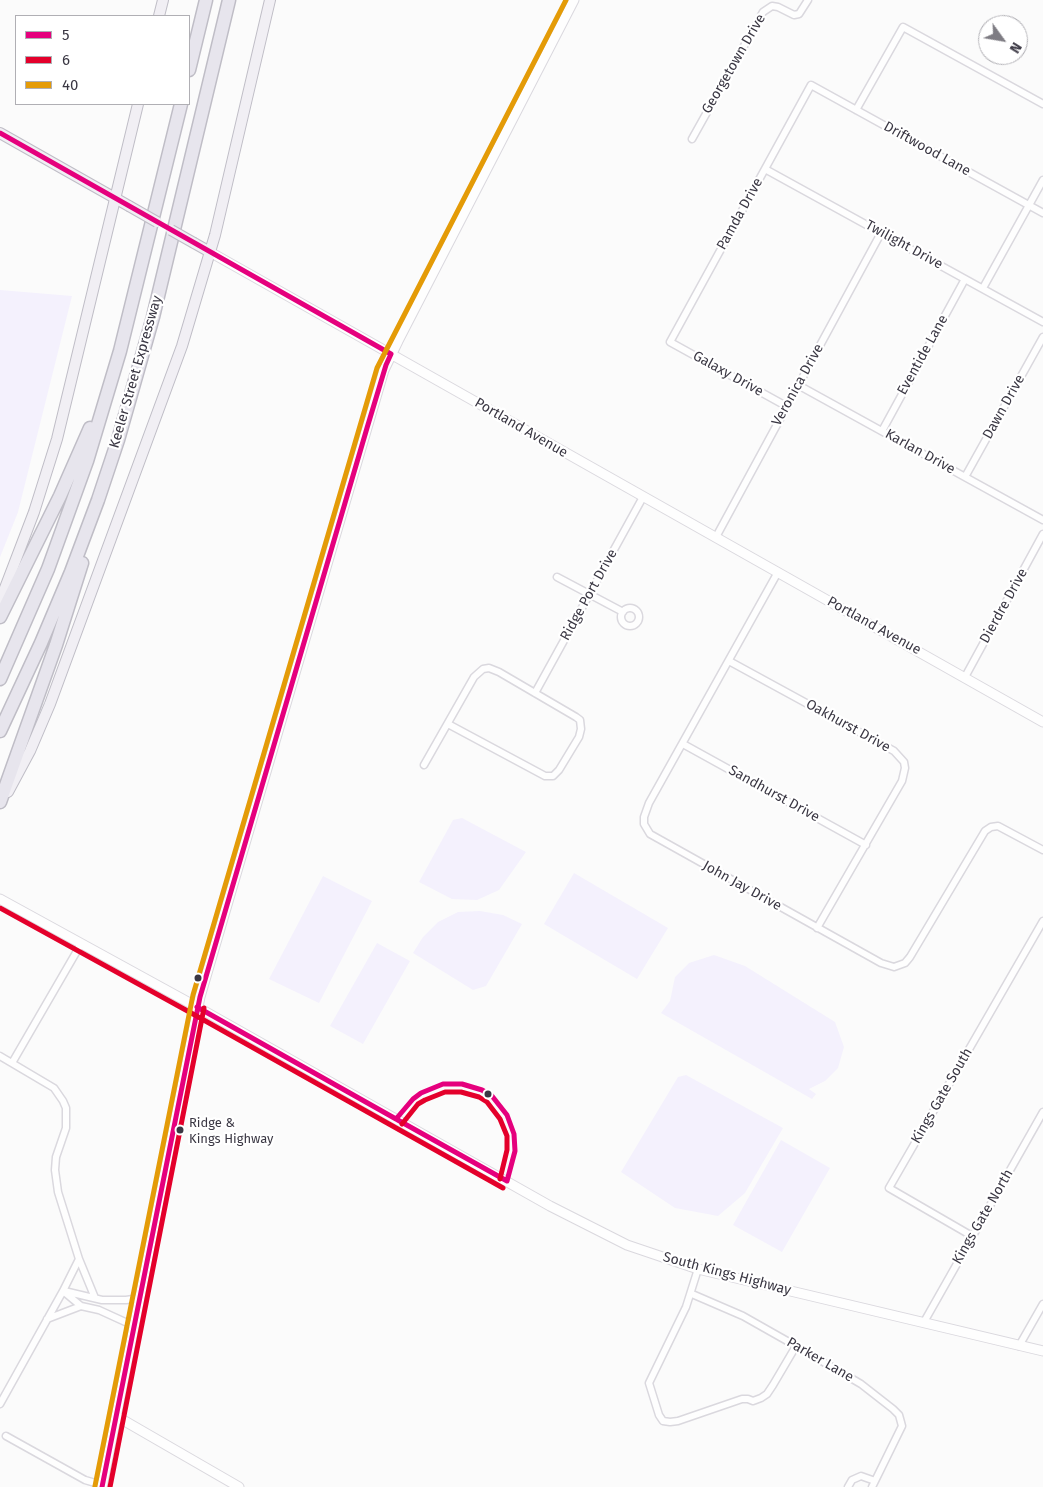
<!DOCTYPE html>
<style>
body{margin:0}
#map{position:relative;width:1043px;height:1487px;overflow:hidden;background:#fbfbfb;font-family:"Fira Sans",sans-serif}
canvas{display:block}
.legend{position:absolute;left:15px;top:15px;width:175px;height:90px;box-sizing:border-box;background:#fff;border:1px solid #b0afb4;margin:0;padding:6px 9px;list-style:none;font-size:15px;color:#3a3743}
.legend li{display:flex;align-items:center;gap:10px;height:25px}
.legend b{width:25px;border:1px solid #b0afb4}
.north{position:absolute;left:978px;top:15px;width:50px;height:50px;box-sizing:border-box;background:#fff;border:1px solid #b0afb4;border-radius:50%;rotate:122deg;font-size:14px;font-weight:700;line-height:20px;text-align:center;color:#3a3743}
.north::after{content:'';display:block;margin:auto;width:18px;height:22px;background:#7e7c83;clip-path:polygon(50% 0,100% 100%,50% 72%,0 100%)}
</style>
<div id="map">
<canvas width="1043" height="1487"></canvas>
<ul class="legend">
<li><b style="height:6px;background:#e5007d"></b>5</li>
<li><b style="height:6px;background:#e4002b"></b>6</li>
<li><b style="height:6px;background:#e49b07"></b>40</li>
</ul>
<div class="north">N</div>
</div>
<script>
const c = document.querySelector('canvas').getContext('2d');
c.lineJoin = 'round';
function paint(path, color) { c.fillStyle = color; c.fill(path, 'evenodd'); }
const toPath = rows => new Path2D(rows.map(r => 'M' + r).join(''));
function stroke(path, color, width, dash) { c.strokeStyle = color; c.lineWidth = width; c.lineCap = dash ? 'butt' : 'round'; c.setLineDash(dash || []); c.stroke(path); }
function drawText(font, color, halo, rows, align = 'center') {
  c.font = font + ' "Fira Sans",sans-serif'; c.lineWidth = 4.5; c.setLineDash([]); c.textBaseline = 'middle'; c.strokeStyle = halo; c.fillStyle = color; for (const [text, x, y, turn = 0] of rows) {
    c.save(); c.translate(x, y); c.rotate((+turn || 0) * Math.PI / 180); c.textAlign = isNaN(turn) ? turn : align; if (halo) c.strokeText(text, 0, 0); c.fillText(text, 0, 0); c.restore();
  }
}
paint(toPath([
 [0,290,72,296,18,512,0,557],
 [462,818,526,852,499,890,477,900,452,899,419,882,453,820],
 [574,873,668,928,637,979,544,924],
 [323,876,372,901,319,1003,269,979],
 [480,911,503,915,522,924,486,986,473,990,413,953,423,937,438,922,458,912],
 [377,943,410,961,363,1044,330,1026],
 [714,955,745,966,835,1022,844,1047,838,1068,825,1081,809,1089,816,1094,812,1099,661,1013,670,1001,675,977,689,963],
 [686,1075,783,1128,745,1193,718,1216,675,1208,621,1172,678,1077],
 [781,1140,830,1168,782,1252,733,1225]
]), '#f4f1fd');
const street = toPath([
 [856,110,903,27,1043,104],
 [692,139,763,12,772,6,778,7,794,15,799,14,808,0],
 [765,169,1043,322],
 [983,288,1043,180],
 [798,385,1043,520],
 [786,406,670,342,811,85,1043,213],
 [882,431,965,279],
 [965,477,1043,337],
 [716,537,881,233],
 [778,572,649,803,644,817,644,824,650,834,881,963,894,967,905,963,910,957,985,831,991,827,998,826,1043,850],
 [557,577,623,612],
 '621 617a9 9 0 1 1 18 0a9 9 0 1 1-18 0Z',
 [729,661,894,751,904,762,905,768,902,781,817,928],
 [965,677,1043,534],
 [535,693,643,497],
 [683,744,866,845],
 [424,765,474,677,483,669,489,668,499,672,576,717,580,720,581,729,579,737,559,770,553,776,545,776,448,724],
 [0,1056,54,1088,63,1101,66,1108,66,1128,56,1157,55,1170,58,1192,79,1259,63,1291,0,1404],
 [12,1063,81,944],
 [972,1236,889,1188,1043,921],
 [79,1259,95,1298],
 [698,1269,686,1307,649,1383,659,1415,663,1421,670,1422,678,1421,742,1399,748,1399,753,1401,761,1398,767,1394,773,1385,796,1346],
 [63,1291,81,1306,99,1310,134,1326],
 [64,1291,102,1300,126,1300,140,1298],
 [692,1294,743,1316,796,1346,861,1384,893,1409,899,1415,902,1426,875,1481],
 [47,1319,81,1306],
 [924,1322,1043,1112],
 [1019,1346,1043,1304],
 [6,1436,85,1480,102,1485],
 [848,1487,852,1480,861,1476,875,1481,872,1487]
]);
const secondary = toPath([
 [210,252,1043,722],
 [0,899,197,1007,550,1206,627,1245,698,1269,1043,1351],
 [116,1416,239,1487],
 [102,1487,200,997,384,370,398,341,574,0]
]);
const primary = toPath([
 [159,16,163,0],
 [0,133,129,206],
 [194,243,210,252],
 [0,601,34,512,57,439,138,104],
 [8,792,30,751,50,704,182,346,215,235,270,0]
]);
const highway = toPath([
 [189,70,206,0],
 [0,617,60,496,90,428],
 [0,679,48,569,87,461,120,351,181,104],
 [0,731,41,643,71,572,98,500,118,440,153,317,229,0],
 [0,802,56,645,82,563]
]);
stroke(street, '#dad8de', 9);
stroke(secondary, '#dad8de', 11);
stroke(primary, '#bfbdc6', 12);
stroke(highway, '#bfbdc6', 15);
stroke(street, '#fefefe', 6);
stroke(secondary, '#fefefe', 9);
stroke(primary, '#f1eff4', 10);
stroke(highway, '#e7e5ed', 12);
const primaryBridge = toPath([
 [129,206,157,222],
 [171,230,194,243]
]);
stroke(primaryBridge, '#bfbdc6', 12, []);
stroke(primaryBridge, '#f1eff4', 10);
stroke(toPath([
 [0,133,391,354],
 [197,1007,396,1119],
 [443,1084,462,1084,482,1090,492,1096,507,1115,514,1134,515,1151,507,1181,396,1119,413,1099,421,1093,443,1084],
 [102,1487,200,997,367,428,386,365,391,354]
]), '#e5007d', 5);
stroke(toPath([
 [0,908,193,1014,503,1188],
 [402,1124,418,1104,425,1100,445,1092,461,1092,479,1097,487,1102,500,1119,507,1136,507,1150,500,1179],
 [110,1487,204,1008]
]), '#e4002b', 5);
stroke(toPath([
 [95,1486,193,995,377,368,566,0]
]), '#e49b07', 5);
for (const [x, y, r, color] of [
 [198,978,4.5,"#3a3743"],
 [488,1094,4.5,"#3a3743"],
 [180,1130,4.5,"#3a3743"]
]) { const dot = new Path2D(); dot.arc(x, y, r, 0, 2 * Math.PI); c.fillStyle = color; c.fill(dot); stroke(dot, '#fff', 2); }
drawText('13px', '#3a3743', '#fff', [
 ["Ridge &",189,1123],
 ["Kings Highway",189,1139]
], 'left');
drawText('14px', '#3a3743', '#fff', [
 ["Georgetown Drive",734,64,-60],
 ["Driftwood Lane",927,149,29],
 ["Pamda Drive",740,214,-61],
 ["Twilight Drive",904,245,29],
 ["Eventide Lane",923,355,-61],
 ["Keeler Street Expressway",136,372,-74],
 ["Galaxy Drive",728,374,29],
 ["Veronica Drive",798,385,-61],
 ["Dawn Drive",1004,407,-61],
 ["Portland Avenue",521,428,30],
 ["Karlan Drive",920,452,29],
 ["Ridge Port Drive",589,595,-61],
 ["Dierdre Drive",1004,606,-61],
 ["Portland Avenue",874,626,29],
 ["Oakhurst Drive",848,726,29],
 ["Sandhurst Drive",774,794,29],
 ["John Jay Drive",742,886,29],
 ["Kings Gate South",942,1096,-60],
 ["Kings Gate North",983,1217,-60],
 ["South Kings Highway",727,1274,15],
 ["Parker Lane",820,1360,30]
]);
</script>
